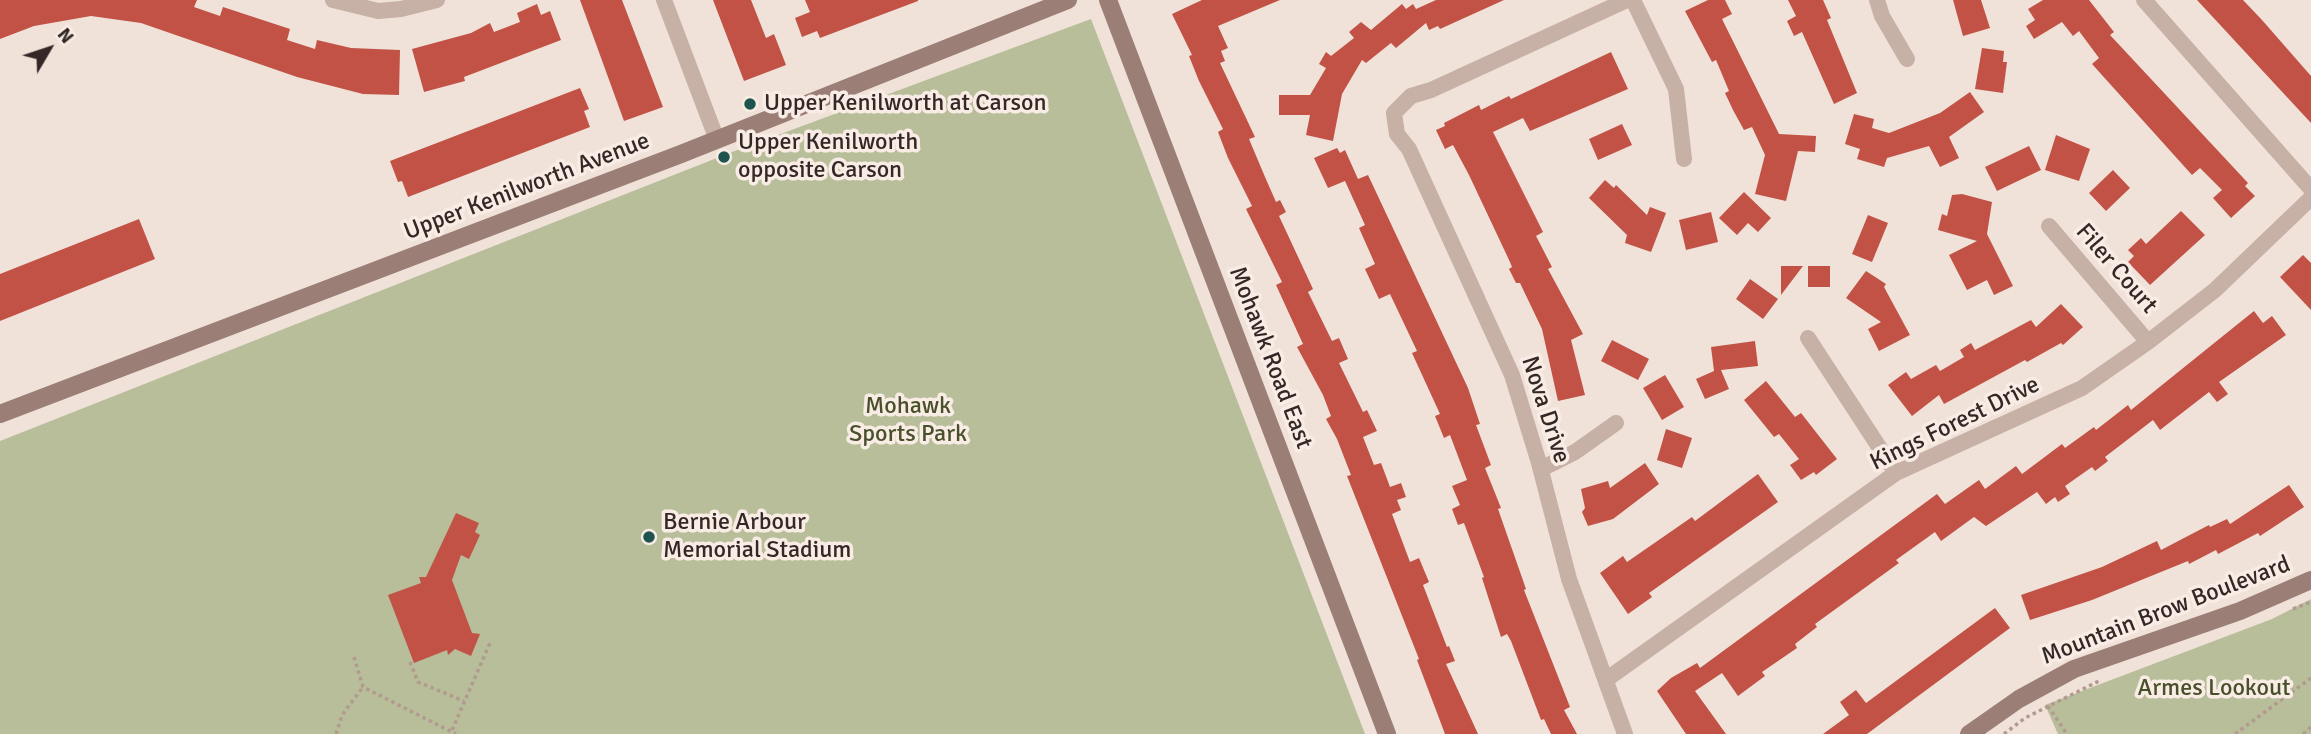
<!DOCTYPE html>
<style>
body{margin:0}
#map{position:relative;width:2311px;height:734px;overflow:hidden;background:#f0e2d9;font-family:Signika,sans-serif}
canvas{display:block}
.north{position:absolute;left:14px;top:14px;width:70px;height:70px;-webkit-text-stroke:5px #f8ece4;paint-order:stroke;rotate:51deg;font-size:19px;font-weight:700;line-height:28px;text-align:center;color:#332826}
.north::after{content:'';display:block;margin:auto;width:24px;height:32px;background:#332826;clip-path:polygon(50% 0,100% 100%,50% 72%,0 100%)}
</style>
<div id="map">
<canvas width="2311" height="734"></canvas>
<div class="north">N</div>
</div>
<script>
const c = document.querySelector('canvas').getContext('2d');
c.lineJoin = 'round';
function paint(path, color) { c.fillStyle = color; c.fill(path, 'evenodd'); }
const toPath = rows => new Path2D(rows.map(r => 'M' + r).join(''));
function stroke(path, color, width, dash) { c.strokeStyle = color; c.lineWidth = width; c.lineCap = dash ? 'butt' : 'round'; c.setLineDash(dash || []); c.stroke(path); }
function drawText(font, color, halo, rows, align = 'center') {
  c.font = font + ' Signika,sans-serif'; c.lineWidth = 7; c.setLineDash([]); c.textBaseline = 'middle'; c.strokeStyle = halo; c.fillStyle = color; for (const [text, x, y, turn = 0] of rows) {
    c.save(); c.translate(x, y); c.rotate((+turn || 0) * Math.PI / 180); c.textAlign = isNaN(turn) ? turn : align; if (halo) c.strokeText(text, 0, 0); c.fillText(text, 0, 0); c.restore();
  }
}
paint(toPath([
 [1091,19,1365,734,0,734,0,441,732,152],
 [2311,599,2311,734,2058,734,2045,705,2272,619]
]), '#b7be99');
paint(toPath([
 [0,0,197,0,194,7,220,16,223,7,290,29,287,40,315,49,317,40,351,48,400,50,399,95,363,94,297,77,141,23,91,16,34,26,0,39],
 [580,0,622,0,663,107,624,121],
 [713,0,751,0,766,38,774,34,786,65,744,81],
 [805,0,918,0,918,1,820,38,817,31,802,37,795,18,810,12],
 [1202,0,1280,0,1218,26,1228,48,1221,51,1225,61,1220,63,1255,137,1249,139,1265,177,1276,202,1280,200,1286,212,1279,216,1313,289,1308,292,1332,341,1339,338,1348,359,1339,363,1363,412,1367,410,1377,431,1363,437,1374,465,1381,463,1390,487,1401,483,1406,497,1397,500,1401,510,1392,514,1410,562,1419,558,1429,582,1423,585,1447,647,1449,646,1455,661,1446,664,1478,734,1445,734,1417,660,1419,659,1347,476,1351,475,1337,439,1326,419,1331,416,1323,395,1297,347,1303,344,1276,285,1282,282,1246,209,1252,206,1228,158,1218,132,1223,129,1199,81,1189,56,1192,55,1172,14],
 [1436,0,1504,0,1440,29,1438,26,1429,30,1426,23,1396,48,1391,43,1366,63,1362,60,1342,94,1333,141,1306,135,1310,115,1279,115,1279,95,1310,95,1326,68,1319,64,1326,52,1331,56,1354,38,1349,32,1361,22,1371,30,1402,4,1406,9,1413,4,1416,9],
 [1708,0,1725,0,1732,14,1722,19,1779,134,1816,136,1815,152,1798,151,1786,201,1755,194,1765,155,1752,127,1744,130,1733,110,1725,93,1729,91,1716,60,1712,62,1685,11],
 [1788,0,1823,0,1831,18,1827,20,1857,93,1834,104,1802,32,1794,36,1787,21,1796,16],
 [1953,0,1981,0,1990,28,1963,36],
 [2043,0,2089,0,2114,32,2110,35,2248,183,2245,186,2255,196,2231,218,2213,198,2222,190,2200,168,2192,175,2092,64,2099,58,2079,31,2073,36,2062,22,2034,39,2026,26,2035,20,2028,9],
 [2197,0,2243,0,2262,20,2311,76,2311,123],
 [537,4,541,15,550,11,561,40,464,77,465,81,424,92,412,49,471,33,490,23,494,32,520,22,517,13],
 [1982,48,2004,51,2003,62,2007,62,2003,93,1975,89],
 [1611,52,1628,89,1530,131,1523,118,1493,132,1543,232,1536,236,1552,267,1548,269,1583,334,1571,340,1585,395,1558,401,1542,329,1520,283,1516,283,1509,269,1512,267,1510,262,1469,175,1453,145,1445,149,1436,130,1445,126,1444,123,1479,105,1481,110,1509,96,1511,99],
 [580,88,589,109,584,111,590,127,408,197,402,181,398,182,390,161],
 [1970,92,1984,112,1949,137,1959,158,1940,167,1929,146,1887,158,1884,167,1857,159,1860,149,1845,144,1854,114,1874,119,1872,128,1889,133,1940,113],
 [1622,124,1632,145,1598,160,1589,139],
 [2056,135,2090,149,2079,181,2045,170],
 [2029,146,2041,170,1997,191,1985,167],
 [1337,148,1340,153,1345,150,1358,179,1368,175,1468,388,1480,424,1476,425,1491,465,1485,468,1501,508,1498,509,1526,589,1524,590,1570,707,1564,710,1577,734,1551,734,1544,719,1541,720,1511,641,1507,634,1501,637,1482,578,1484,577,1464,523,1458,525,1452,509,1460,505,1452,486,1467,480,1450,435,1444,438,1435,416,1440,414,1412,353,1417,351,1390,294,1379,299,1365,269,1375,264,1359,228,1365,225,1345,181,1328,188,1314,158],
 [2113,170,2130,188,2106,211,2089,193],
 [1605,180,1614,188,1616,185,1647,215,1650,207,1666,213,1651,252,1625,243,1627,235,1589,198],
 [1744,192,1771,218,1758,232,1748,223,1737,235,1719,218],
 [1962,194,1992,202,1987,234,2013,286,1994,295,1987,280,1967,290,1949,255,1977,241,1938,230,1942,214,1947,216,1952,195],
 [2181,211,2205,235,2150,285,2128,262,2134,256,2128,250,2141,238,2146,244],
 [1711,212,1718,242,1686,250,1679,220],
 [1868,215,1888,223,1872,262,1852,254],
 [139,219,155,259,0,321,0,274],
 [2303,255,2311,263,2311,310,2280,277],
 [1781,266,1803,266,1781,295],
 [1808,266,1830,266,1830,287,1808,287],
 [1866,271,1886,284,1884,287,1910,335,1879,351,1868,329,1881,322,1846,298],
 [1750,279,1778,299,1763,319,1736,299],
 [2061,304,2083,327,2063,345,2061,343,2027,362,2025,360,1944,404,1939,395,1912,416,1888,385,1906,372,1911,379,1936,365,1940,371,1964,357,1960,350,1971,343,1975,350,2031,320,2036,327],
 [2254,311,2263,323,2272,316,2286,335,2219,382,2228,394,2217,402,2209,392,2160,430,2153,420,2105,457,2108,461,2095,471,2092,467,2065,486,2070,494,2058,502,2055,497,2046,504,2037,492,1986,526,1974,517,1941,541,1935,532,1896,560,1899,563,1815,624,1817,627,1795,644,1797,648,1762,672,1765,676,1738,696,1722,673,1695,691,1726,734,1686,734,1657,691,1671,678,1697,663,1700,668,1937,494,1945,504,1979,480,1985,489,2016,466,2022,474,2062,444,2065,448,2094,427,2096,430,2128,405,2131,410],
 [1612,340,1649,359,1638,380,1601,361],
 [1755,341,1758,366,1721,370,1729,389,1705,399,1696,379,1714,371,1711,347],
 [1665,375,1684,407,1662,420,1643,388],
 [1766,381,1795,417,1801,413,1837,459,1816,475,1814,472,1801,480,1790,465,1799,459,1779,434,1774,437,1744,400],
 [1666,429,1692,438,1682,468,1657,460],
 [1645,463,1659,484,1613,519,1588,526,1582,512,1585,508,1581,489,1608,481,1610,488],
 [1758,474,1778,502,1649,593,1652,597,1628,614,1600,573,1623,556,1627,562,1692,517,1695,521],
 [2289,485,2304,507,2260,536,2258,533,2218,554,2216,550,2189,564,2188,561,2092,600,2030,620,2021,595,2102,567,2157,541,2161,550,2209,525,2210,527,2227,519,2230,524],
 [456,513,479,523,475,532,480,535,469,559,461,555,452,580,472,633,480,634,471,656,455,649,448,655,447,650,414,663,388,595,421,583,419,577,426,577],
 [1995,608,2010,628,1867,734,1823,734,1849,715,1840,702,1856,690,1866,703]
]), '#c15245');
stroke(toPath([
 [2293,609,2311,602],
 [354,657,363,687,456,734],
 [410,662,418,682,464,701],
 [2048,706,2067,734],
 [452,730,490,643],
 [336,734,342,715,363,687],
 [2004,734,2025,718,2099,681],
 [2235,734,2311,678],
 [2303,734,2311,727]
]), '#b39a90', 3.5, [3.5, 3.5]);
stroke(toPath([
 [333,0,378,11,401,9,437,0],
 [664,0,717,140],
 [1633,0,1676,89,1684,159],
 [1877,0,1882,16,1907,59],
 [2144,0,2311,189],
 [2049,226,2148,342],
 [1808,338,1896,473],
 [1541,469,1575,452,1616,423],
 [1607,679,1896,473,2082,388,2148,342,2215,290,2311,198],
 [1625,734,1569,579,1539,463,1512,375,1409,149,1397,134,1394,113,1411,96,1431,90,1627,0]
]), '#c7b0a5', 16);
stroke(toPath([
 [1108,0,1387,734],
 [0,414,681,154,1068,0],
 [1969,734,2019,699,2074,669,2240,611,2311,580]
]), '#9b7f77', 18);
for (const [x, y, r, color] of [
 [750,104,7,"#1e534f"],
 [724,157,7,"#1e534f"],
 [649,537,7,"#1e534f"]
]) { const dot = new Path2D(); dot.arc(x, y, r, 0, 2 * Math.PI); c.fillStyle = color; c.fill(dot); stroke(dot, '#f8ece4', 2.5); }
drawText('24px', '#332826', '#f8ece4', [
 ["Upper Kenilworth at Carson",764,104],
 ["Upper Kenilworth",738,143],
 ["opposite Carson",738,171],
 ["Bernie Arbour",663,523],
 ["Memorial Stadium",663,551]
], 'left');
drawText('24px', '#332826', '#f8ece4', [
 ["Upper Kenilworth Avenue",527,187,-21],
 ["Filer Court",2116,269,49],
 ["Mohawk Road East",1270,358,69],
 ["Nova Drive",1545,410,72],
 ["Kings Forest Drive",1955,424,-26],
 ["Mountain Brow Boulevard",2166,611,-21]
]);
drawText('24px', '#48502b', '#f8ece4', [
 ["Mohawk",908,407],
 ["Sports Park",908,435],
 ["Armes Lookout",2214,689]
]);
</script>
